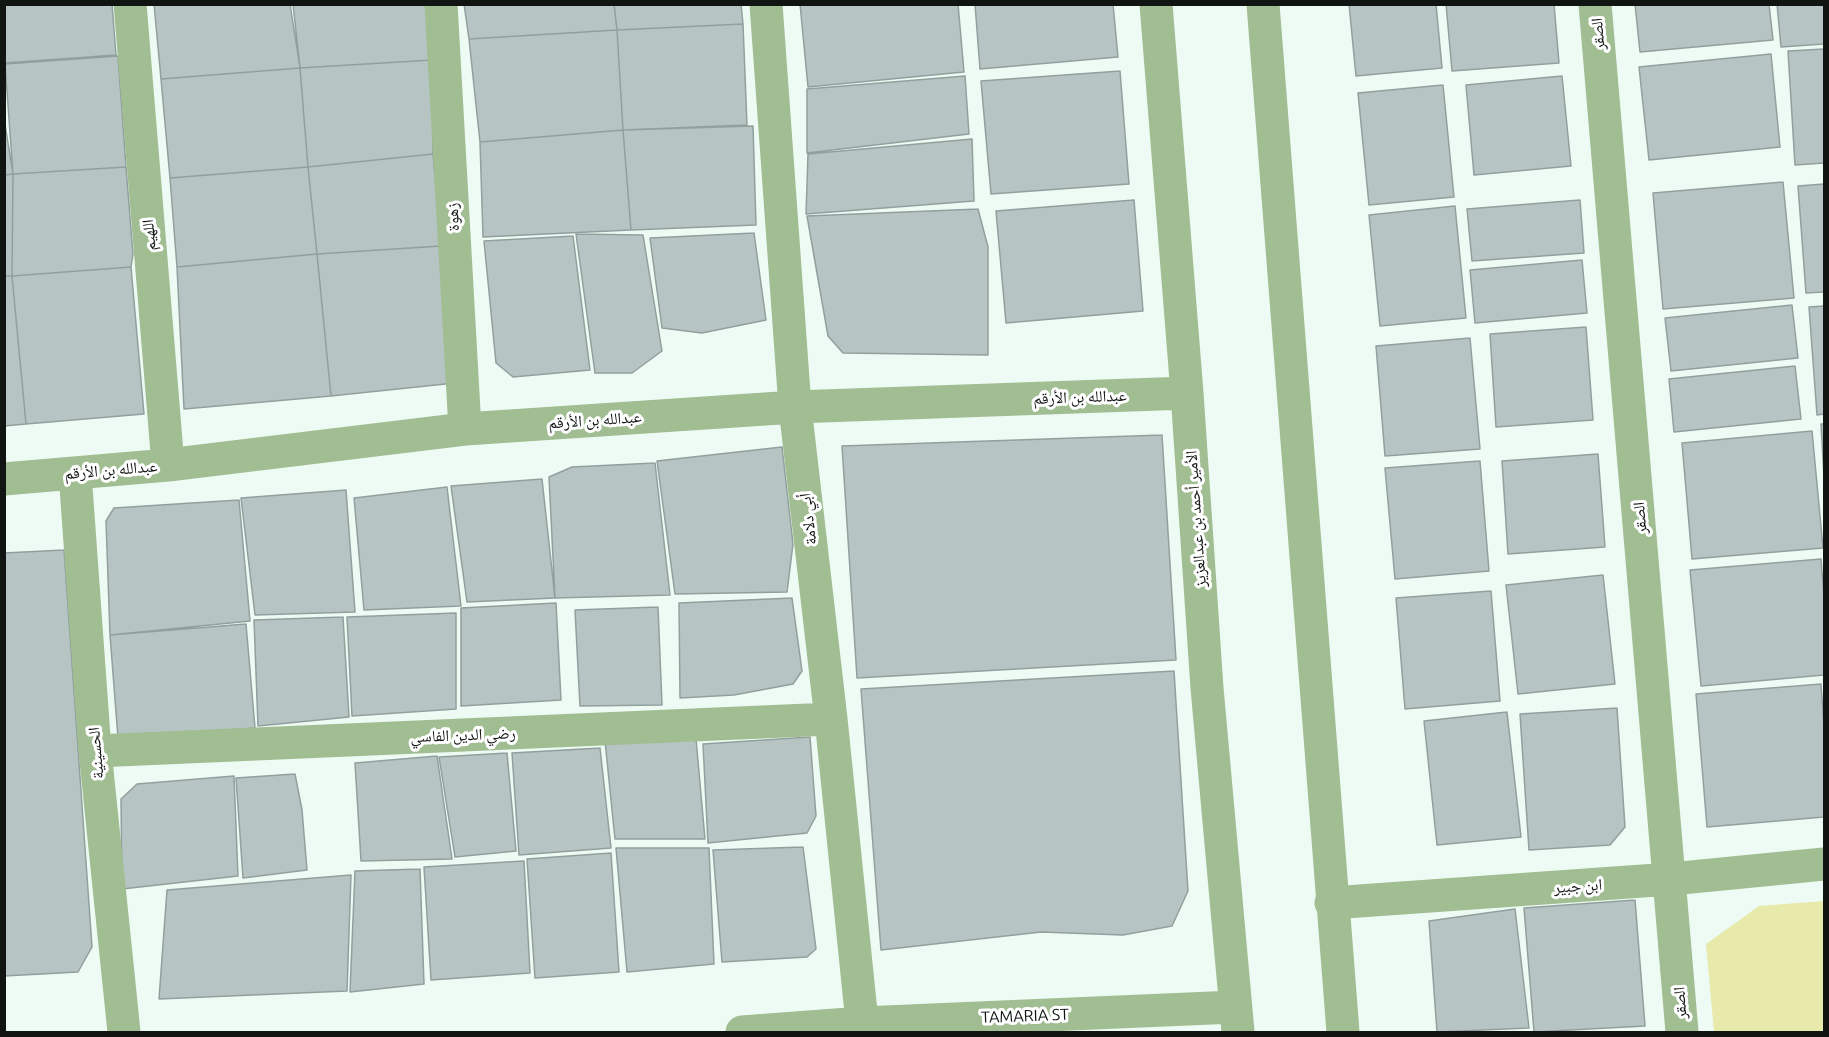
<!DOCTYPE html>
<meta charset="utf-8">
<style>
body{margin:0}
#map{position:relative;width:1829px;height:1037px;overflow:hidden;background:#eefbf4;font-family:Ubuntu,sans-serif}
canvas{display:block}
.frame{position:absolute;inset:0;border:6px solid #101512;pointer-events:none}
</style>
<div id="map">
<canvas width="1829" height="1037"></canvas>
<div class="frame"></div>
</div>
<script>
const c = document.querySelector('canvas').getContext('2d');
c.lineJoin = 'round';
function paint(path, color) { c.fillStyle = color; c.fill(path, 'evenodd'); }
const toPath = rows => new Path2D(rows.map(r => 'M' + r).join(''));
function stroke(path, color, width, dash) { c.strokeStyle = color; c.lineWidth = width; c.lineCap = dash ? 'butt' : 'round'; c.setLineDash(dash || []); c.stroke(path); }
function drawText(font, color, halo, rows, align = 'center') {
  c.font = font + ' Ubuntu,"Noto Naskh Arabic",sans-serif'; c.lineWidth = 6; c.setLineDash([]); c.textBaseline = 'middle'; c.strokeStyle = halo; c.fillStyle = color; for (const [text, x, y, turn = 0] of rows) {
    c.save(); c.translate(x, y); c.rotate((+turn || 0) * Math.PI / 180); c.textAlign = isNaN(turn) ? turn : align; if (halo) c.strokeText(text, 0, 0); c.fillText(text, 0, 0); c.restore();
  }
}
paint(toPath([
 [1824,901,1824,1032,1714,1032,1706,944,1759,906]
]), '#e8eaab');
const building = toPath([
 [4,4,112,4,116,55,4,63,4,4],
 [154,4,290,4,300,68,161,79,154,4],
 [293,4,437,4,432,60,300,68,293,4],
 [464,4,614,4,617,30,469,39,464,4],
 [614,4,741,4,743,24,617,30,614,4],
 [800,4,958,4,964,72,808,87,800,4],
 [975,4,1113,4,1118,57,980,69,975,4],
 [1349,4,1436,4,1442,68,1356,76,1349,4],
 [1446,4,1554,4,1559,63,1452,71,1446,4],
 [1635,4,1769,4,1773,40,1640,52,1635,4],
 [1777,4,1824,4,1824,44,1781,47,1777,4],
 [743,24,747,125,623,130,617,30,743,24],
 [617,30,623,130,480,142,469,39,617,30],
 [1824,49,1824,163,1795,165,1788,51,1824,49],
 [1771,54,1780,147,1649,160,1639,67,1771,54],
 [118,56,126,167,13,174,5,64,118,56],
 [432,60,433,154,308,167,300,68,432,60],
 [300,68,308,167,170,178,161,79,300,68],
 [1120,71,1129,184,991,194,981,81,1120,71],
 [965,76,969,134,807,153,807,89,965,76],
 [1562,76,1571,166,1474,175,1466,85,1562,76],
 [1443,85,1454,197,1369,205,1358,93,1443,85],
 [4,118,13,174,4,175,4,118],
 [753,126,756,225,631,230,623,130,753,126],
 [623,130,631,230,483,237,480,142,623,130],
 [972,139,974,201,806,214,808,154,972,139],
 [433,154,441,246,317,254,308,167,433,154],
 [126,167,133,254,131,267,12,276,13,174,126,167],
 [308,167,317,254,177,267,170,178,308,167],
 [13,174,12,276,4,276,4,175,13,174],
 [1783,182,1794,298,1663,309,1653,193,1783,182],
 [1824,184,1824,292,1806,293,1798,186,1824,184],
 [1134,200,1143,311,1006,323,996,211,1134,200],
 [1580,200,1584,253,1472,261,1467,209,1580,200],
 [1455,206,1466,318,1380,326,1369,215,1455,206],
 [978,209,988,247,988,355,843,353,828,336,807,216,978,209],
 [754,233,766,320,702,333,662,328,650,238,754,233],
 [576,234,643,235,662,351,632,373,595,373,576,234],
 [573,236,590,370,513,377,496,363,484,241,573,236],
 [441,246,455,383,331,396,317,254,441,246],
 [317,254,331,396,184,409,177,267,317,254],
 [1582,260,1587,313,1475,323,1470,270,1582,260],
 [131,267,144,414,26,424,12,276,131,267],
 [4,276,12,276,26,424,4,426,4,276],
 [1792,305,1798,358,1671,371,1665,318,1792,305],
 [1824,306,1824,414,1817,415,1809,307,1824,306],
 [1586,327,1593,420,1496,427,1490,334,1586,327],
 [1470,338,1480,449,1385,456,1376,346,1470,338],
 [1795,366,1801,419,1674,432,1669,379,1795,366],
 [1821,424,1824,424,1824,477,1821,424],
 [1812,431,1823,548,1692,559,1682,443,1812,431],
 [1162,435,1176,660,857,678,842,446,1162,435],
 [782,447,793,544,787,592,675,594,657,461,782,447],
 [1598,454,1605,547,1508,554,1502,461,1598,454],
 [1480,461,1489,571,1395,579,1385,468,1480,461],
 [655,463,670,595,555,598,549,477,572,467,655,463],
 [542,479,555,598,467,602,451,486,542,479],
 [447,487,461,606,364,610,354,498,447,487],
 [346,490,355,612,255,615,241,498,346,490],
 [239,500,250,621,110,635,106,521,114,508,239,500],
 [64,550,92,947,78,972,4,976,4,553,64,550],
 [1821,559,1824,597,1824,675,1701,686,1690,570,1821,559],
 [1603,575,1615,684,1518,694,1506,585,1603,575],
 [1491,591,1500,701,1405,709,1396,598,1491,591],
 [792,598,802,671,793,684,734,695,680,698,679,603,792,598],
 [556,603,561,700,461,706,461,608,556,603],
 [658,607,662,705,580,706,575,610,658,607],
 [456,613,456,709,352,716,347,617,456,613],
 [343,617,349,717,258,726,254,620,343,617],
 [246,624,255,728,118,738,110,635,246,624],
 [1174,671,1188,891,1172,926,1123,935,1041,932,881,950,861,689,1174,671],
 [1821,684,1824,726,1824,817,1707,827,1696,694,1821,684],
 [1617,708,1625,827,1610,845,1529,850,1520,714,1617,708],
 [1507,712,1521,837,1437,845,1424,721,1507,712],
 [810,737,816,816,807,833,708,843,703,744,810,737],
 [696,739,705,839,615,839,605,741,696,739],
 [600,748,611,848,519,855,512,753,600,748],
 [507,753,516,851,455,857,439,757,507,753],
 [437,756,452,859,361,861,355,763,437,756],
 [295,774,302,810,307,870,243,878,236,778,295,774],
 [234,776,238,876,122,889,121,799,137,784,234,776],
 [803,847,816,949,807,957,722,962,713,850,803,847],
 [616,848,709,848,714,964,627,972,616,848],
 [611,853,619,972,535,978,527,859,611,853],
 [524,861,530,973,431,980,424,867,524,861],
 [420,869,424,984,350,992,355,871,420,869],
 [351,875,347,991,159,999,167,890,351,875],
 [1635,900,1645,1026,1534,1032,1524,908,1635,900],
 [1515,909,1529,1028,1437,1032,1429,921,1515,909]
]);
paint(building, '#b6c5c3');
stroke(building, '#91a09d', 1.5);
stroke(toPath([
 [130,4,168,465],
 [441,4,465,429],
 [766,4,795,407,831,719,863,1032],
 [1156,4,1187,393,1207,688,1238,1032],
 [1263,4,1343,1032],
 [1595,4,1682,1032],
 [75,473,95,751,124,1032],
 [4,479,168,465,465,429,795,407,1187,393],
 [95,751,831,719],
 [1331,903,1671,879,1824,864],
 [742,1032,862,1023,1235,1007]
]), '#a1bd92', 33);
drawText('16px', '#101512', '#fff', [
 ["الصقر",1598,34,-95],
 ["زهوة",453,217,-93],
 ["اللهيم",149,235,-95],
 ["عبدالله بن الأرقم",1080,397,-2],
 ["عبدالله بن الأرقم",595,420,-4],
 ["عبدالله بن الأرقم",111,470,-5],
 ["الصقر",1640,518,-95],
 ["أبي دلامة",808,519,-97],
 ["الأمير أحمد بن عبدالعزيز",1196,519,-94],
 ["رضي الدين الفاسي",463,735,-2],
 ["الحسينية",96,753,-95],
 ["ابن جبير",1578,886,-4],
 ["الصقر",1680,1003,-94],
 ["TAMARIA ST",1025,1016,-2]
]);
</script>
